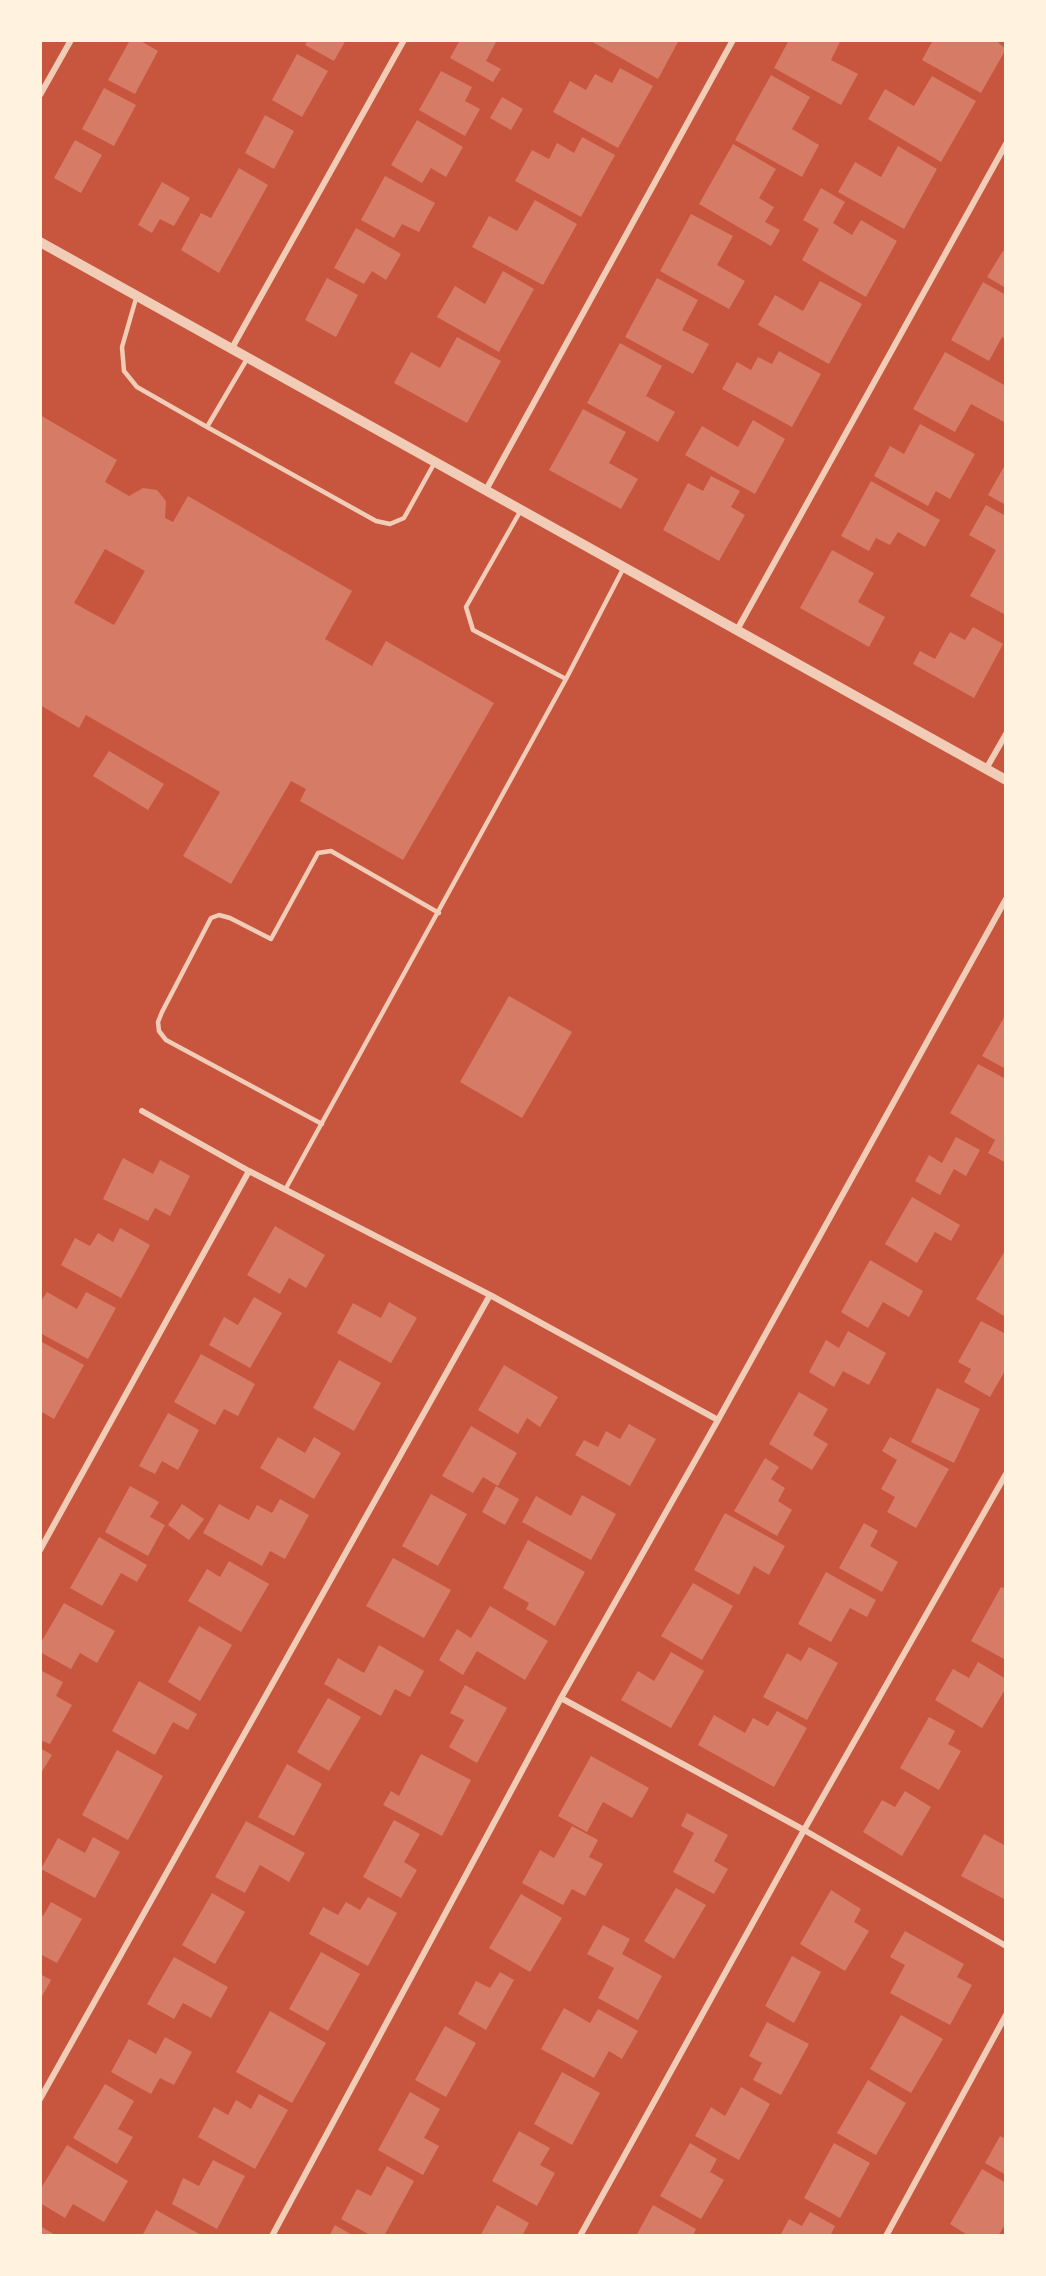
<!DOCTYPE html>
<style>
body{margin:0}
#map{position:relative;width:1046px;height:2276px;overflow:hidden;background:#c8553d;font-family:"Source Serif 4",serif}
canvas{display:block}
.frame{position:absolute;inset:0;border:42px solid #fff3e0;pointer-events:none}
</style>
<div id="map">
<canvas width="1046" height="2276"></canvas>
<div class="frame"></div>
</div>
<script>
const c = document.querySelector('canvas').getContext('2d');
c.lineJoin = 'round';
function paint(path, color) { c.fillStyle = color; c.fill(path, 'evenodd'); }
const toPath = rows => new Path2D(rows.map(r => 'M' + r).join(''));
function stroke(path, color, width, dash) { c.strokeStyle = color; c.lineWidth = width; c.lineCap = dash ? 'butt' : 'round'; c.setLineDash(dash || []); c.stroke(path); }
paint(toPath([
 [130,40,139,40,158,51,135,94,108,80],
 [308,40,346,40,334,61,305,45],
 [460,40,497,40,486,61,501,69,493,82,450,58],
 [589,40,679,40,658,79],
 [789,40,841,40,831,60,858,74,841,105,774,68],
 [933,40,995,40,1006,49,981,93,922,60],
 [297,54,328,71,302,117,272,100],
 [620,68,653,86,618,148,553,112,570,81,586,90,595,74,612,83],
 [441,71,472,87,465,101,480,109,465,136,419,110],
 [771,75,810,97,792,129,819,145,802,177,735,140],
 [932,76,976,101,941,162,868,119,885,89,914,106],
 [104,88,136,105,114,146,82,129],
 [502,97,523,109,511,130,490,118],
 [265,115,294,131,274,169,245,153],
 [417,120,463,147,446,177,431,168,422,183,391,165],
 [582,137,615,155,581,217,515,181,532,150,549,159,557,143,574,153],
 [75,140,102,155,81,193,54,178],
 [733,144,776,169,759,198,774,207,765,222,780,230,771,246,699,204],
 [898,146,937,169,904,229,838,192,855,162,881,177],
 [239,168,268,185,219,273,181,250,201,213,211,218],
 [385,176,435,203,419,232,402,224,394,238,361,220],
 [162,182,190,198,174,226,160,219,152,233,138,225],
 [821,188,845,202,833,223,852,235,861,220,897,241,866,297,802,260,819,229,803,220],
 [535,200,577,224,543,285,472,247,489,216,517,231],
 [691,214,733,236,717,265,745,281,729,309,660,271],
 [356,228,401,254,386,280,372,271,364,284,334,268],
 [1003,251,1006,252,1006,288,987,277],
 [503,271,534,289,499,352,437,317,455,286,485,304],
 [327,278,358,295,336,337,305,320],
 [657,278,698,300,682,330,709,344,693,374,625,337],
 [820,281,862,304,829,364,758,325,775,295,803,311],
 [983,282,1006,295,1006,339,1002,337,989,361,951,340],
 [457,337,501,361,467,423,394,383,411,352,440,368],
 [620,343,662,366,646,396,675,412,658,442,587,403],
 [779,351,821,374,792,427,722,389,737,362,751,370,758,357,772,364],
 [945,352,1006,386,1006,423,971,404,955,432,913,409],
 [583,409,626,432,609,463,638,479,621,509,549,470],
 [40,415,117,460,105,482,129,496,143,488,157,490,166,501,165,518,173,522,188,496,352,591,325,639,372,666,386,641,494,703,403,860,300,801,306,789,291,781,231,884,183,856,220,792,86,715,79,728,40,705],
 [105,549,145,571,114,625,74,603],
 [753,420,785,439,755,494,685,455,702,426,738,447],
 [920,424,975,454,950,499,936,491,928,506,874,476,890,446,904,454],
 [1006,463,1006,505,988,495],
 [711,476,740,491,731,507,745,515,719,561,663,530,688,483,703,491],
 [871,481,940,520,925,547,898,532,890,545,876,538,869,551,841,536],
 [986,505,1006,516,1006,615,970,596,996,550,969,535],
 [832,550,874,573,858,602,885,617,869,647,800,608],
 [973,627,1003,644,974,698,913,664,920,651,935,659,950,632,965,640],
 [109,751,164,784,148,810,93,776],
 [509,996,572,1032,522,1118,460,1082],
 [1006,1014,1006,1069,982,1056],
 [978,1064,1006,1079,1006,1163,988,1153,995,1140,950,1113],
 [956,1137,980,1150,966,1176,954,1169,940,1195,915,1181,929,1155,942,1163],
 [123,1158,153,1174,160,1160,190,1176,170,1216,155,1208,148,1221,103,1199],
 [912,1197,960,1225,951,1241,935,1232,917,1263,885,1244],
 [275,1226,325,1255,306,1288,289,1278,280,1294,247,1275],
 [120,1228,150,1245,121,1298,61,1265,75,1238,90,1246,98,1233,113,1242],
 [1006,1249,1006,1313,1004,1316,976,1299],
 [870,1260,923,1291,909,1317,883,1302,868,1328,841,1312],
 [47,1292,77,1309,86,1292,116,1308,88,1359,40,1333,40,1303],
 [254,1297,282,1313,250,1368,209,1345,224,1317,238,1325],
 [389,1302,417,1318,391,1363,337,1333,353,1303,381,1318],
 [981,1321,1006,1334,1006,1369,990,1397,964,1382,971,1369,958,1362],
 [848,1331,886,1353,869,1385,843,1371,834,1387,809,1372,826,1340,839,1348],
 [40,1341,84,1365,54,1419,40,1411],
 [201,1354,255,1384,238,1416,224,1409,215,1425,174,1402],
 [339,1360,381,1383,354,1431,313,1408],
 [504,1365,558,1397,540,1427,527,1418,518,1434,478,1410],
 [937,1388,980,1409,954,1463,911,1442],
 [799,1392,828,1409,813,1435,828,1444,812,1470,769,1444],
 [168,1413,199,1430,178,1470,162,1461,155,1474,139,1466],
 [629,1424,656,1439,630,1486,575,1455,584,1440,598,1447,606,1431,620,1439],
 [471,1426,517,1453,498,1486,483,1477,473,1493,442,1476],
 [278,1437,305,1453,314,1437,341,1453,314,1499,260,1468],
 [890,1437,949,1469,916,1528,887,1512,895,1497,881,1489,897,1460,882,1451],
 [765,1458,779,1467,771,1479,785,1488,778,1501,792,1510,777,1536,734,1511],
 [130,1486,159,1502,150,1517,165,1525,148,1556,105,1532],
 [496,1486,519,1499,505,1525,482,1512],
 [431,1494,467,1514,438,1566,402,1546],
 [582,1495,616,1514,591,1560,522,1522,536,1496,571,1516],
 [280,1499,309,1515,285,1559,270,1551,262,1566,203,1533,219,1504,249,1520,257,1505,272,1513],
 [182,1504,204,1519,189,1540,168,1525],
 [725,1513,785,1546,769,1575,754,1566,739,1595,694,1570],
 [864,1523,878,1531,870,1546,898,1562,882,1592,839,1568],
 [99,1537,147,1565,137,1582,121,1573,102,1606,70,1588],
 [528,1540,585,1572,555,1626,526,1609,529,1603,503,1588],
 [393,1558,451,1590,424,1638,366,1606],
 [229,1561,269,1584,241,1632,188,1601,207,1569,220,1577],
 [826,1572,876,1600,867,1617,850,1608,831,1642,798,1624],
 [693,1583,733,1606,702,1660,661,1636],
 [1001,1587,1006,1589,1006,1660,971,1641],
 [64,1603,115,1631,97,1663,80,1653,71,1669,40,1652,40,1644],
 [490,1606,548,1641,525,1680,477,1651,463,1675,439,1660,457,1629,471,1638],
 [199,1626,232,1645,200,1701,168,1682],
 [379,1645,424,1671,410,1697,395,1689,381,1716,324,1684,338,1658,364,1673],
 [809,1647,838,1663,807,1720,763,1697,787,1653,801,1661],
 [671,1652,704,1671,671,1728,621,1700,638,1671,654,1681],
 [978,1662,1006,1679,1006,1688,982,1728,935,1700,953,1669,969,1678],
 [40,1670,63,1682,56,1696,72,1705,50,1744,40,1740],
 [139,1681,197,1714,188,1730,173,1722,155,1755,112,1731],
 [465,1685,507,1708,477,1763,449,1747,464,1720,450,1713],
 [328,1698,361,1717,329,1771,297,1752],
 [777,1711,807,1728,774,1787,698,1745,714,1715,745,1733,753,1718,768,1726],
 [929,1717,955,1731,948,1744,961,1751,939,1790,900,1768],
 [40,1748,52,1755,40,1775],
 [117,1750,163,1776,128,1840,82,1815],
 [421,1754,471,1780,442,1836,383,1805,391,1791,399,1796],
 [591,1756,649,1788,632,1818,603,1802,587,1832,558,1816],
 [287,1764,322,1784,294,1836,258,1817],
 [905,1791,931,1807,902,1856,863,1832,882,1800,895,1807],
 [687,1813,728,1835,714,1861,728,1869,714,1894,673,1872,694,1833,681,1826],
 [394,1820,420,1834,404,1862,417,1870,401,1898,363,1877],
 [246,1821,305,1853,289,1882,260,1865,245,1893,215,1877],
 [572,1826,598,1840,589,1857,603,1864,585,1896,572,1889,563,1905,522,1883,540,1850,554,1858],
 [984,1834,1006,1846,1006,1900,961,1876],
 [93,1837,120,1852,95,1898,41,1869,58,1838,85,1853],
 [676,1888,706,1905,674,1959,644,1941],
 [831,1890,861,1909,854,1922,869,1931,845,1971,800,1944],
 [212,1893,245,1912,215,1964,182,1945],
 [521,1894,562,1918,530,1972,489,1948],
 [368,1897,397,1913,368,1966,309,1934,323,1907,338,1915,346,1902,360,1910],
 [51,1902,82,1919,57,1963,40,1954,40,1915,43,1916],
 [603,1925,630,1939,622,1954,662,1976,638,2020,598,1998,614,1968,587,1954],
 [905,1931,964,1964,957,1977,972,1985,950,2025,890,1993,905,1965,890,1957],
 [321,1952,360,1974,328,2031,289,2009],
 [792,1956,821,1972,794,2023,765,2006],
 [174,1957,228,1987,211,2018,183,2003,174,2019,147,2004],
 [500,1972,514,1980,486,2030,458,2014,476,1981,490,1988],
 [40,1974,51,1980,40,2000],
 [564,2008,590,2023,598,2009,638,2031,622,2059,609,2051,594,2078,541,2049],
 [270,2011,326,2043,292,2103,236,2072],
 [901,2015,943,2039,911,2093,870,2069],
 [767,2022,809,2044,781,2095,753,2080,762,2063,749,2056],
 [445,2026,476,2043,446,2097,415,2080],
 [165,2037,192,2052,174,2085,160,2078,151,2094,111,2072,129,2039,156,2054],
 [562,2072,600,2093,572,2145,534,2124],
 [868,2080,906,2103,876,2155,837,2133],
 [105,2084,134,2101,118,2129,133,2137,117,2164,73,2138],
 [741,2087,770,2104,739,2160,695,2136,711,2107,725,2116],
 [410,2092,440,2109,424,2138,439,2146,423,2175,378,2150],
 [259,2094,288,2110,255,2169,198,2137,214,2107,228,2115,236,2100,251,2109],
 [519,2131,550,2148,540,2165,555,2173,537,2206,492,2181],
 [1000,2136,1006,2139,1006,2175,985,2163],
 [690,2143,717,2159,710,2172,724,2180,701,2219,660,2196],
 [834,2143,870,2163,840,2218,804,2198],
 [67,2145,128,2181,104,2222,73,2204,65,2218,40,2203,40,2190],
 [213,2160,245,2176,217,2229,172,2204,183,2178,199,2186],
 [387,2166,414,2181,384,2236,372,2236,341,2219,357,2189,371,2196],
 [982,2169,1006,2183,1006,2223,998,2236,969,2236,950,2224],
 [497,2205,529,2223,522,2236,480,2236],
 [653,2205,696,2229,693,2236,636,2236],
 [156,2210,203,2236,142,2236],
 [810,2212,835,2226,830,2236,780,2236,789,2219,802,2226],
 [335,2225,354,2236,329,2236],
 [40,2226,57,2236,40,2236]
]), '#d67c66');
stroke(toPath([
 [137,295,122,347,124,371,137,387,207,427,376,521,390,524,404,518,435,462],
 [207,427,247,359],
 [521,510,466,607,473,630,566,679,623,569],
 [322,1124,166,1040,159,1031,158,1022,162,1012,211,918,219,915,230,918,271,939,318,853,331,851,439,913],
 [285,1190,566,679]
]), '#f1ccb7', 4.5);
stroke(toPath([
 [40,95,71,40],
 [232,348,404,40],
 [486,490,733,40],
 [737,630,1006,144],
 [986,769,1006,734],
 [142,1111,249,1171,490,1295,718,1420],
 [40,1550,249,1171],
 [561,1698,804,1830,1006,1946],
 [40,2099,490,1295],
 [272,2236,561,1698,718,1420,1006,899],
 [580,2236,804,1830,1006,1474],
 [886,2236,1006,2015]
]), '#f1ccb7', 6);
stroke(toPath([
 [40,242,1006,780]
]), '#f1ccb7', 10);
</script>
